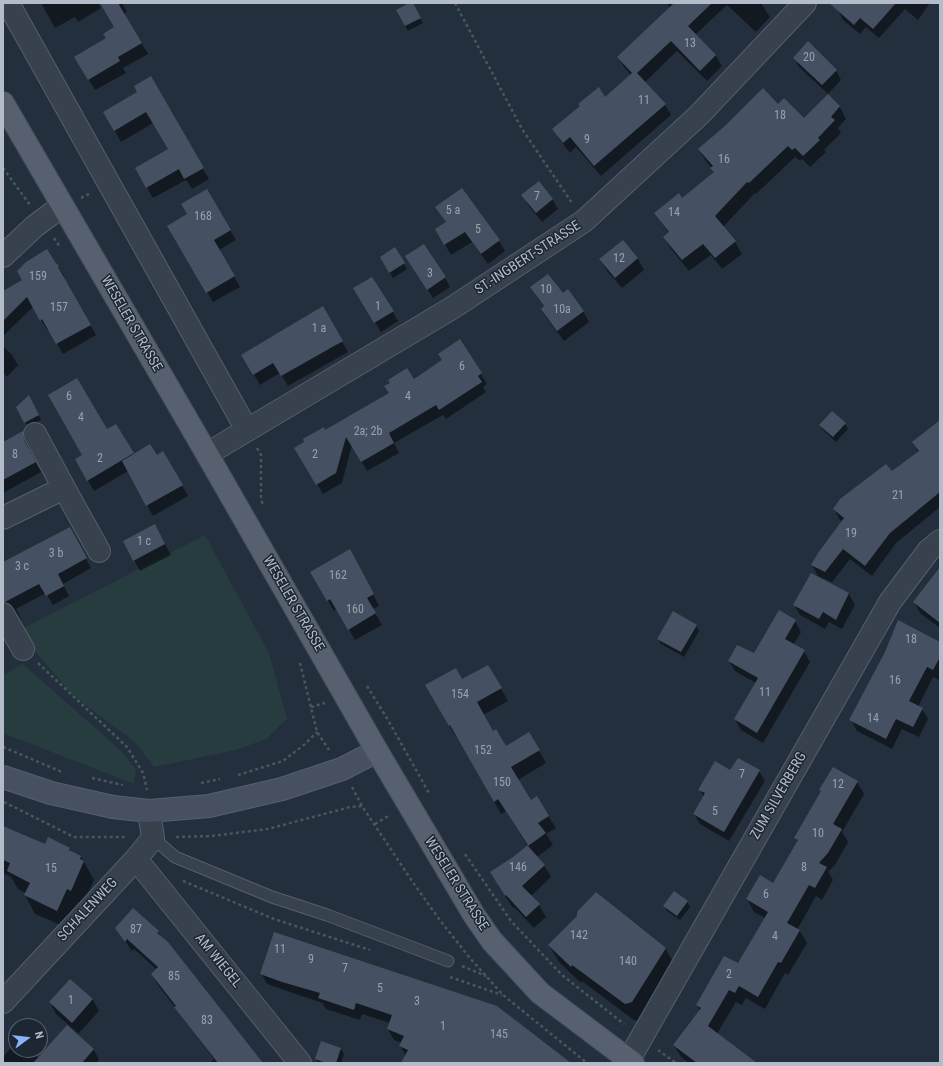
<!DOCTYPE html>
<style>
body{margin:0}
#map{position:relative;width:943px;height:1066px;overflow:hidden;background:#242f3e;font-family:"Roboto Condensed",sans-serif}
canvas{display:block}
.frame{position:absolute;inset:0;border:4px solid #b4bcc9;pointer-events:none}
.north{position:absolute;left:8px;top:1018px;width:40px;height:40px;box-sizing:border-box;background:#1d2633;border:1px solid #59626f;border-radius:50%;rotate:75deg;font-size:11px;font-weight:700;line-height:16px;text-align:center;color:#b4bcc9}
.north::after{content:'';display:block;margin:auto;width:14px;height:18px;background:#8ab4f8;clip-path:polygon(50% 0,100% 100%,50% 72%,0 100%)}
</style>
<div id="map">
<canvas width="943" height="1066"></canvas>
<div class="frame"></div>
<div class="north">N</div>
</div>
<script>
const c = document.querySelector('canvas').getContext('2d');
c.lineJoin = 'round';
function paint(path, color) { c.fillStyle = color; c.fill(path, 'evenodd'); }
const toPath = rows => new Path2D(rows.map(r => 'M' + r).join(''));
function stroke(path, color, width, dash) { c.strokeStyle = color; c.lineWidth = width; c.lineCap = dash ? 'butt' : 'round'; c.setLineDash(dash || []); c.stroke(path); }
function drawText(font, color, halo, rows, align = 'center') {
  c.font = font + ' "Roboto Condensed",sans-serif'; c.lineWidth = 3; c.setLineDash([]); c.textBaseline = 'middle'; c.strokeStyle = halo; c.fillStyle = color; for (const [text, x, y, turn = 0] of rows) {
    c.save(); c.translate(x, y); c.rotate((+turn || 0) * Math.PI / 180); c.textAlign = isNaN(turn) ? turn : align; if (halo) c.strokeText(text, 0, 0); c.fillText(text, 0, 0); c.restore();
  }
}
paint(toPath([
 [205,535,269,653,287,719,266,739,236,750,154,767,134,741,73,696,18,631],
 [23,664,120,750,136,769,134,784,3,733,3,675]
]), '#263c3f');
paint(toPath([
 [41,3,98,3,101,8,78,22,75,17,55,28],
 [101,3,122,3,127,12,124,14,148,54,123,68,126,73,95,90,75,57,107,38,115,27],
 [411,3,412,3,423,23,408,31,397,10],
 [669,3,761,3,770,17,756,32,727,5,695,35,716,56,722,66,707,81,677,51,645,82,665,105,671,115,601,176,576,147,570,153,560,140,554,130,605,98,631,75,624,67,618,57,670,9,668,4],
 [844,3,930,3,918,20,905,9,879,38,866,27,860,34,843,20,838,10],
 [794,58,836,70,841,80,828,94,799,67],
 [150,78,209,179,192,189,186,180,153,198,136,169,170,150,153,123,121,142,104,112,138,92],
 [828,95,840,107,846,119,838,128,841,133,824,150,826,152,810,167,802,159,800,161,795,157,756,194,755,193,723,227,735,242,742,254,722,269,711,255,689,271,671,249,664,237,669,234,656,214,682,199,714,174,712,168,706,161,699,150,778,105,804,120],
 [539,182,553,200,558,209,542,222,528,205,523,195],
 [461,189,499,241,505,251,488,264,472,242,451,255,436,229,446,223,443,217],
 [206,190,236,240,219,250,240,287,213,302,168,226,188,215],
 [623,241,638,259,644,270,622,288,607,271,600,260],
 [381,257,404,264,407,269,393,278],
 [412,265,445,278,450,287,433,298],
 [58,266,64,276,63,278,96,335,63,354,49,329,47,330,33,307,3,336,3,292],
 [531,288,562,294,583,311,589,322,564,341,548,320,542,309,544,307],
 [360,298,393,312,398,321,381,332],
 [322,307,348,352,288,386,280,373,260,385,243,355],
 [460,341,487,384,483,387,486,392,446,419,443,415,394,443,399,453,367,471,352,445,342,483,323,494,296,448,413,380,443,360],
 [3,346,12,355,18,365,7,377,3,372],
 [29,396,41,420,28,427,17,407],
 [940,421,940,507,896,543,872,576,850,559,832,582,818,576,812,565,843,522,840,520,834,509,891,473,919,453,913,442],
 [845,424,848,429,836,442,823,430,820,425],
 [116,425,134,455,156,456,163,452,188,496,153,516,128,471,94,491,76,459,83,455],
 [23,433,28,442,29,451,41,472,3,493,3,445],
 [155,526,171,555,140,571,134,560],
 [75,538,91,568,63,584,69,596,53,605,46,593,16,609,22,620,16,613,10,611,3,613,3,563],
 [356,561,379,606,373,609,382,625,355,640,337,609,334,611,311,572],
 [940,569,940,628,920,613,914,602],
 [812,574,849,594,855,605,842,629,829,622,825,629,800,615,794,605],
 [795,621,801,632,793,645,804,651,810,662,763,743,741,730,735,719,756,683,735,671,729,661,754,655],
 [696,625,699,631,684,657,661,644,658,639],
 [940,643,940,678,939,680,933,677,918,707,922,709,928,719,919,737,902,729,892,749,857,731,851,720],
 [488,666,508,701,483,715,493,732,505,747,529,733,546,763,518,780,531,802,537,798,556,828,546,834,553,845,537,857,544,865,551,877,531,896,539,905,546,917,534,928,514,907,513,908,498,885,513,858,528,846,506,811,501,814,458,737,456,737,426,686,462,681],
 [731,771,759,771,765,781,729,841,700,824,694,814,704,797,700,790],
 [857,782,864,794,842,832,848,842,835,865,828,872,833,880,822,900,816,896,797,930,800,931,807,943,788,975,785,973,765,1009,746,998,742,1005,736,1002,717,1034,753,1063,689,1063,681,1057,674,1045,700,1011,697,1005,738,965,765,918,754,912,747,899,773,884,798,842,796,838,822,792,820,790],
 [3,827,46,845,69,848,72,853,81,857,84,862,94,880,81,908,68,928,35,914,25,895,26,893,18,889,11,877,3,873],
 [687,901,690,907,680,920,667,911,664,906],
 [116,928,158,932,161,938,262,1063,212,1063,211,1062,214,1059,158,985,152,975,157,970,134,949,132,951],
 [549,945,665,948,675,965,642,1019,635,1021,582,981,581,983,559,962],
 [261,973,570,1063,405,1063,406,1056,400,1046,402,1043,394,1040,388,1029,390,1023,362,1014,360,1020,326,1009,322,1003,267,984],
 [70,980,93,1000,99,1011,77,1035,94,1050,99,1059,96,1063,3,1063,3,1057,16,1042,16,1050,31,1050,39,1058,78,1033,56,1014,50,1002],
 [341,1049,344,1054,341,1063,318,1063,316,1059]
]), '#0007');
paint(toPath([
 [100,3,118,3,142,43,118,57,120,61,88,80,74,57,106,38,103,34,114,27],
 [409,3,413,3,421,18,405,26,396,10],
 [674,3,712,3,688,26,716,55,700,71,671,41,637,73,666,104,594,166,570,137,563,143,552,129,580,106,578,104,599,87,605,97,632,73,617,57],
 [829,3,896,3,873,29,860,18,854,25],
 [808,41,837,70,822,85,793,58],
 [151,76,204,168,184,179,179,169,146,188,135,168,168,149,146,112,114,131,103,112,137,92,134,86],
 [763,88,778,104,784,98,804,118,828,94,840,106,831,117,835,120,818,138,820,140,803,156,795,148,792,150,788,146,749,183,747,182,715,216,736,241,715,258,703,244,682,260,663,237,669,232,654,213,679,193,682,198,714,172,710,168,713,166,698,149,726,125],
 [539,181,553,199,536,213,521,195],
 [462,188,500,240,481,254,465,232,444,245,435,229,446,222,435,207],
 [207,189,231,230,214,240,235,276,206,293,167,226,187,214,181,204],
 [623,240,638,258,615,278,599,259],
 [424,244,446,277,427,290,405,256],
 [395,247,405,263,389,273,380,257],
 [47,249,55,262,59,266,58,267,91,325,56,344,42,319,40,321,27,297,3,321,3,291,22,280,17,271,26,262],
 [548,274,563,293,568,289,584,311,557,331,541,309,544,306,530,287],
 [372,277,394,311,374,323,353,288],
 [323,306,343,341,281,376,273,363,253,375,241,355],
 [460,339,482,373,478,376,482,382,439,410,436,405,389,433,394,443,361,462,346,437,336,473,316,485,294,448,304,442,303,439,324,427,325,430,389,393,384,386,390,383,388,380,407,368,414,379,442,360,438,354],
 [77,378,107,429,116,424,134,453,87,481,75,459,82,455,48,395],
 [29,395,39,415,24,423,16,407],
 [832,411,846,423,833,437,819,425],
 [940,420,940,492,890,533,865,566,843,549,825,572,811,565,818,553,844,518,833,509,840,499,886,464,892,471,919,451,912,442],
 [23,431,24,440,36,462,3,480,3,442],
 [150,444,157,455,163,451,183,485,146,506,122,461],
 [155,524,165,544,133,561,123,541],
 [70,527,87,558,58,574,64,586,46,596,39,584,5,602,3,602,3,562],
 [350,549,374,594,367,598,376,613,348,630,330,599,327,601,310,572],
 [940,567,940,623,913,602],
 [811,573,849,593,836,620,823,612,819,619,793,605],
 [779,610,796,620,785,639,805,650,757,733,734,719,758,678,728,661,737,645,754,653],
 [673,611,697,625,681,652,657,639],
 [898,620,940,642,940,657,933,670,927,667,909,701,923,708,913,727,896,719,886,739,849,720,885,652],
 [488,665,502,688,477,702,493,731,496,729,506,746,529,732,540,750,511,767,531,800,537,796,549,816,538,823,546,833,528,846,545,865,522,886,540,904,526,917,506,895,505,896,490,872,513,857,528,845,498,799,494,802,450,725,449,726,425,685,456,668,462,679],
 [738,758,760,770,724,832,693,814,705,793,698,790,715,761,730,770],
 [833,767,858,781,833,824,842,829,828,853,819,863,827,867,815,888,809,885,787,923,800,930,781,963,778,962,758,997,739,986,735,993,729,990,708,1026,757,1063,697,1063,673,1045,701,1008,696,1005,724,956,738,963,768,912,746,899,760,875,773,883,798,840,794,838,821,791,819,790],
 [3,826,45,844,48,837,70,848,69,850,81,856,80,859,84,861,71,891,67,889,57,911,24,895,30,883,7,871,10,863,3,860],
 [674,891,688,901,677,916,663,906],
 [596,892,666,948,632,1002,625,1004,572,965,571,967,548,945,577,916,577,912],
 [133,908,159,931,157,933,168,942,263,1063,218,1063,174,1007,176,1006,151,974,158,967,127,939,125,942,115,928],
 [274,932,497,1006,571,1063,401,1063,408,1050,399,1046,404,1036,387,1029,392,1015,356,1003,354,1010,318,998,320,993,282,982,260,974],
 [70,979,93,999,72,1023,49,1002],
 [67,1025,94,1049,82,1063,33,1063],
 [321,1041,341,1048,336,1063,326,1063,315,1059]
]), '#455162');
const service = toPath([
 [153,838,175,857,272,897,327,915,448,961]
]);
const minor = toPath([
 [8,3,247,430],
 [3,256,35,226,62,206],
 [35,434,64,488],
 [207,454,452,308,584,221,699,115,805,3],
 [3,518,64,488,99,551],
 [3,614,23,649],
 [136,859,300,1063],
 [3,1002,136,859,153,838,149,811],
 [627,1063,890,602,929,550,940,541]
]);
const secondary = toPath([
 [3,777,51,793,113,807,149,811,209,806,282,789,342,769,377,751]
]);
const primary = toPath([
 [3,103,207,454,377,751,474,915,492,941,540,993,633,1063]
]);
stroke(service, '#565f6c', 13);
stroke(minor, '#565f6c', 24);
stroke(secondary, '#565f6c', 24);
stroke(primary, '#414a57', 24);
stroke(toPath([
 [455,3,522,129,572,203],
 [3,168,30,205],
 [81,198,91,193],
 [54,238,60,247],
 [257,448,261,455,261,498,263,506],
 [38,663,127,747,143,773,147,790],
 [300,663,317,732,329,750],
 [367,686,388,720,429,793],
 [311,707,325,703],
 [3,747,62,772],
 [238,775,283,761,305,744,317,732],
 [92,778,123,785],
 [201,783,220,779],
 [352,787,362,806,412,881,439,919,469,957,503,995,587,1063],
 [4,802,74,837,125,837],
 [375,824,390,815],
 [176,837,211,836,268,829,350,807,362,806],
 [465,854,511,921,562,975,624,1024],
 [183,881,274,919,370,950],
 [462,966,486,976],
 [450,977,502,995],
 [658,1050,676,1063]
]), '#44595c', 2.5, [3, 3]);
stroke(service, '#38414e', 11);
stroke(minor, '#38414e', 22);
stroke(secondary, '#465061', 22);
stroke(primary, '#56606e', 22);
drawText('12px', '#98a1af', null, [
 ["13",690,44],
 ["20",809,58],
 ["11",644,101],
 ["18",780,116],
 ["9",587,140],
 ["16",724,160],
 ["7",537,197],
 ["5 a",453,211],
 ["14",674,213],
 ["168",203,217],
 ["5",478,230],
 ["12",619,259],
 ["3",430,274],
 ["159",38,277],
 ["10",546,290],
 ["1",378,307],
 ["157",59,308],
 ["10a",562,310],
 ["1 a",319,329],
 ["6",462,367],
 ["6",69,397],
 ["4",408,397],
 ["4",81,418],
 ["2a; 2b",368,432],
 ["8",15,455],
 ["2",315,455],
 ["2",100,459],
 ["21",898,496],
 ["19",851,534],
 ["1 c",144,542],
 ["3 b",56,554],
 ["3 c",22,567],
 ["162",338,576],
 ["160",355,610],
 ["18",911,640],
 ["16",895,681],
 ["11",765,693],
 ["154",460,695],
 ["14",873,719],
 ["152",483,751],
 ["7",742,775],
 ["150",502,783],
 ["12",838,785],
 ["5",715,812],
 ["10",818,834],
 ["146",518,868],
 ["8",804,868],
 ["15",51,869],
 ["6",766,895],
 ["87",136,930],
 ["142",579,936],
 ["4",775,937],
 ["11",280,950],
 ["9",311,960],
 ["140",628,962],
 ["7",345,969],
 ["2",729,975],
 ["85",174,977],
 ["5",380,989],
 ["1",71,1001],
 ["3",417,1002],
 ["83",207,1021],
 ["1",443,1027],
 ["145",499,1035]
]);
drawText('14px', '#b4bcc9', '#1d2633', [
 ["ST.-INGBERT-STRASSE",528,258,-33],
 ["WESELER STRASSE",131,324,60],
 ["WESELER STRASSE",293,604,60],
 ["ZUM SILVERBERG",779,796,-60],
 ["WESELER STRASSE",456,884,58],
 ["SCHALENWEG",88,910,-47],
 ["AM WIEGEL",218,961,51]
]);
</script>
